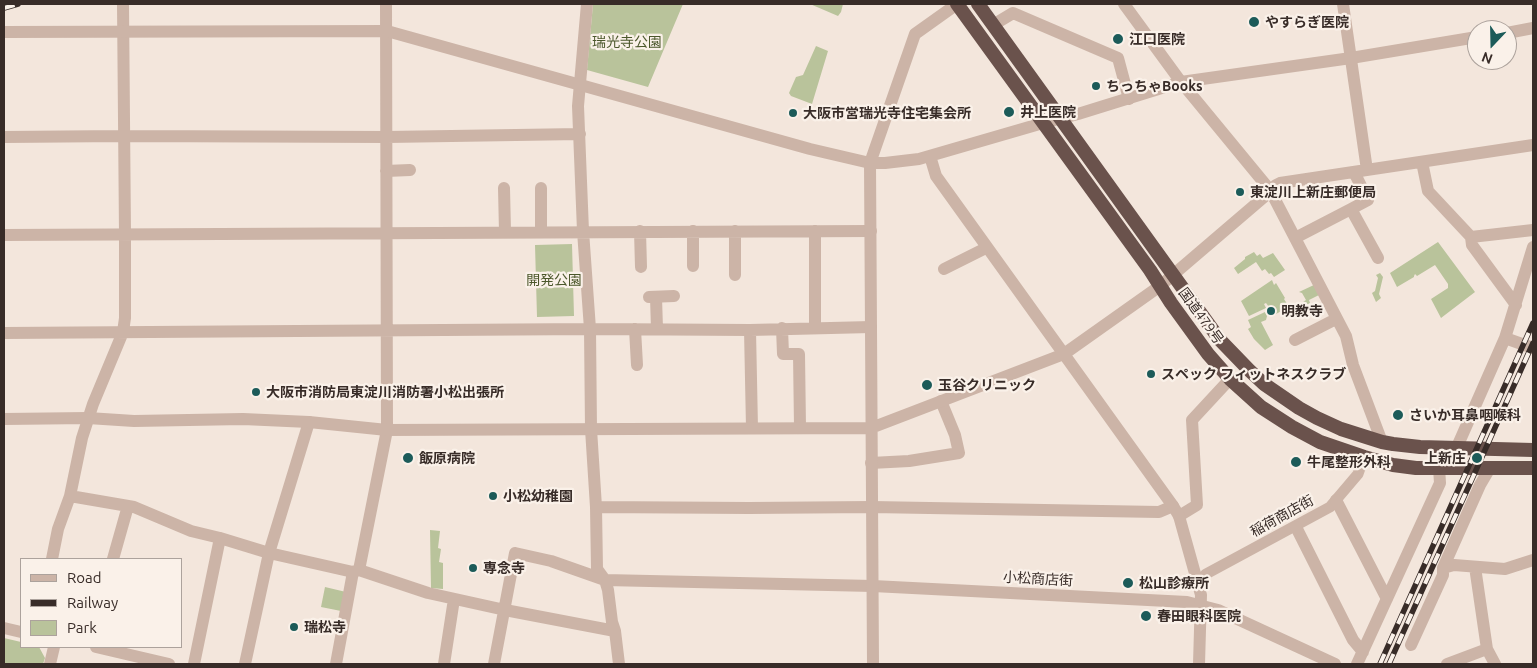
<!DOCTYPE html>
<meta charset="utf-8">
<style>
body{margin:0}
#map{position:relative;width:1537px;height:668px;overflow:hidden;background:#f3e6dc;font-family:Ubuntu,sans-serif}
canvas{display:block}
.frame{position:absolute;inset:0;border:5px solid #382c28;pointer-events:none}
.legend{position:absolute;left:20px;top:558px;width:162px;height:90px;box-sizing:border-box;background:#faf1e9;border:1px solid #aca29c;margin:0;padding:6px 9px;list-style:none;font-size:15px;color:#382c28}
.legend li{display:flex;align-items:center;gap:10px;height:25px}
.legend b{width:25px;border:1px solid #aca29c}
.north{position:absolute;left:1467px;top:20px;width:50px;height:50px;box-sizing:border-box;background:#faf1e9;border:1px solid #aca29c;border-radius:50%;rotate:201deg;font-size:14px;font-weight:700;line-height:20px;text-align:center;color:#382c28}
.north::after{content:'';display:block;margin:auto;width:18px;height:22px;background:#1c5b59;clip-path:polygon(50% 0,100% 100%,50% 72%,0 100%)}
</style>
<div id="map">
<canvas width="1537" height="668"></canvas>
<div class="frame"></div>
<ul class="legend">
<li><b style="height:6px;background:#ccb4a7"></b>Road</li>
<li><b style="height:6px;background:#382c28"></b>Railway</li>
<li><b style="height:14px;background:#b9c39b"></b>Park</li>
</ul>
<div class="north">N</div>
</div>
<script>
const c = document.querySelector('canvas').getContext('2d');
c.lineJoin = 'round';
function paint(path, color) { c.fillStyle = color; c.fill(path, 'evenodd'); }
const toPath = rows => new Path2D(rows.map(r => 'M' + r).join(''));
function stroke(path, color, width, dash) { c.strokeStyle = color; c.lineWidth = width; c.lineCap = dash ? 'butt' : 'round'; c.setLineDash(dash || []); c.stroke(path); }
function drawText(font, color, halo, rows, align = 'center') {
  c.font = font + ' Ubuntu,"Noto Sans JP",sans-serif'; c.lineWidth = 4.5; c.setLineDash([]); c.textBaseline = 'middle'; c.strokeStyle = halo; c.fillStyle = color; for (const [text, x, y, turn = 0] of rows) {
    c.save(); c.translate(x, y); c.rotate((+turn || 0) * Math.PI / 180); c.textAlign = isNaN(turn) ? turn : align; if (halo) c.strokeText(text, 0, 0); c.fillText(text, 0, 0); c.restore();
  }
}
paint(toPath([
 [593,4,683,4,648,87,587,70],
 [810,4,843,4,841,12,838,16],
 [816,46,828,51,812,104,791,96,789,93,796,77,803,75],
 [1438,242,1475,292,1441,318,1431,299,1448,288,1448,284,1435,265,1417,276,1415,274,1414,276,1414,277,1397,287,1390,273],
 [572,244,574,316,537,317,535,245],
 [1254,252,1257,256,1260,254,1263,258,1273,253,1285,270,1274,277,1271,273,1269,274,1265,269,1262,271,1256,262,1238,274,1234,268,1245,259,1245,257],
 [1380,273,1383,277,1379,294,1381,298,1376,302,1372,293,1375,291,1378,278,1376,275],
 [1272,280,1274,285,1276,283,1285,298,1284,299,1289,307,1274,315,1270,313,1272,311,1266,303,1264,304,1266,308,1249,316,1241,301],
 [1316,284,1321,294,1309,300,1310,303,1302,307,1300,304,1306,300,1302,293,1299,292],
 [1265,312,1267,316,1266,320,1261,322,1273,345,1265,350,1254,339,1248,329,1251,327,1248,320],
 [430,530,440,531,438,548,441,549,439,562,443,563,443,589,431,588],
 [325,587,346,592,341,611,321,607],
 [4,638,21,642,21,647,39,647,45,658,43,664,4,664]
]), '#b9c39b');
stroke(toPath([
 [1198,583,1206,574,1330,507,1358,474,1364,457]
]), '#ccb4a7', 11);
stroke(toPath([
 [587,4,578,106,583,231,590,329,591,429,596,507,597,569,605,580,873,586,1187,602,1218,610,1335,664],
 [1124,4,1181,82,1270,190,1346,336,1353,365,1382,442],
 [1343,4,1367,170],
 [993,25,1013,13,1118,58,1129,99],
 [4,137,123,136,387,137,580,134],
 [1422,162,1428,191,1471,237,1472,245,1516,305],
 [870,163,915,34,957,4],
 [386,171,410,170],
 [1354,172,1368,200,1351,209,1378,258],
 [504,188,505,232],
 [541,188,541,231],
 [640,231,641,267],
 [735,231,735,275],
 [815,231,815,328],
 [4,235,871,231],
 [1471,237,1533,230],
 [1295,238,1351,209],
 [693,266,693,231],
 [944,269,986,248],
 [1160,286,1264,197,1276,185,1280,183,1533,145],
 [649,297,674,296],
 [656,297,657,329],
 [782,328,783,354,799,354,800,427],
 [635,329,637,365],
 [750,330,752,428],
 [4,333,590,329,750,330,871,327],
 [1505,338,1533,348],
 [1295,340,1336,319],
 [1457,447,1505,338,1533,247],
 [871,463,909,461,959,453,955,435,941,401],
 [1490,468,1480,485,1443,568,1454,565,1505,569,1533,560],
 [70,496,134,507,191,531,220,538,269,553,353,572,359,570,428,593,505,610,615,631],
 [1336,500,1387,599],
 [596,507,749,508,872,507,1159,512,1173,506],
 [1179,516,1197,505,1192,420,1230,379],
 [1296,527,1353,640,1363,652],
 [52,559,58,529,70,496,82,438,93,404,123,332,125,318,125,234,123,4],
 [113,559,128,506],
 [1475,567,1487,649,1495,664],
 [359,570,387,430,386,4],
 [4,628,21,632],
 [1411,645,1443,575,1443,568],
 [96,647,169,664],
 [50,664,54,647],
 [194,664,220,538],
 [245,664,269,553,309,422],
 [336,664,353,572],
 [444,664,454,599],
 [494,664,515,553,551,561,605,580,608,590,612,622,615,631,619,664],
 [1357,664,1440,483,1439,468],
 [1447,664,1487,649]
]), '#ccb4a7', 12);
stroke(toPath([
 [4,32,387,31,810,149,870,163,885,163,919,159,1043,123,1078,114,1181,82,1351,58,1477,37],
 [1507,33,1533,28],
 [930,156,936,176,1173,506,1179,516,1201,595,1199,664],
 [870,163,873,664],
 [4,419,88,418,134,421,243,419,309,422,387,430,871,428,1064,354,1160,286]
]), '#ccb4a7', 12);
stroke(toPath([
 [957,4,1150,270,1171,303,1208,354,1230,379,1261,407,1292,427,1320,442,1364,457,1393,465,1416,468,1533,468],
 [978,4,1220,340,1249,370,1264,384,1299,408,1317,418,1341,429,1382,442,1393,444,1420,447,1533,450]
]), '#6a524c', 14);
const rail = toPath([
 [4,8,18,4],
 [1380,664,1533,323],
 [1389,664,1533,343]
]);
stroke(rail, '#382c28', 5.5);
stroke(rail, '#faf1e9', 4, [11]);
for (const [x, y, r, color] of [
 [1254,22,6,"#1c5b59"],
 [1118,39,6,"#1c5b59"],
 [1096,86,5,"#1c5b59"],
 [1009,112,6,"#1c5b59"],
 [793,113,5,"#1c5b59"],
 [1240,192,5,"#1c5b59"],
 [1271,311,5,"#1c5b59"],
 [1151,374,5,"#1c5b59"],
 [927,385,6,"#1c5b59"],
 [256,392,5,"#1c5b59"],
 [1398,415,6,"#1c5b59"],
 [408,458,6,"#1c5b59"],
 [1477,458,6,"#1c5b59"],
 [1296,462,6,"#1c5b59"],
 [493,496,5,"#1c5b59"],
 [473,568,5,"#1c5b59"],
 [1128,583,6,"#1c5b59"],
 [1146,616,6,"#1c5b59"],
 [294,627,5,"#1c5b59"]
]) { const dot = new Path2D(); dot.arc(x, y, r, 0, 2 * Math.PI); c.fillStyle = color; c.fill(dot); stroke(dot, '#faf1e9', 2); }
drawText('bold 14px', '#382c28', '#faf1e9', [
 ["やすらぎ医院",1265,22],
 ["江口医院",1129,39],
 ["ちっちゃBooks",1106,86],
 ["井上医院",1020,112],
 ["大阪市営瑞光寺住宅集会所",803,113],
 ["東淀川上新庄郵便局",1250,192],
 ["明教寺",1281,311],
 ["スペック フィットネスクラブ",1161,374],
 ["玉谷クリニック",938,385],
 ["大阪市消防局東淀川消防署小松出張所",266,392],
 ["さいか耳鼻咽喉科",1409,415],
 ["飯原病院",419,458],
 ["上新庄",1466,458,"right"],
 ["牛尾整形外科",1307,462],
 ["小松幼稚園",503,496],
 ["専念寺",483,568],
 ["松山診療所",1139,583],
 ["春田眼科医院",1157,616],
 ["瑞松寺",304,627]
], 'left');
drawText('14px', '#4b572b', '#faf1e9', [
 ["瑞光寺公園",627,42],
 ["開発公園",554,280]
]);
drawText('14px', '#382c28', '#faf1e9', [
 ["国道479号",1201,316,54],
 ["稲荷商店街",1282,516,-29],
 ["小松商店街",1038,579,3]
]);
</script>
